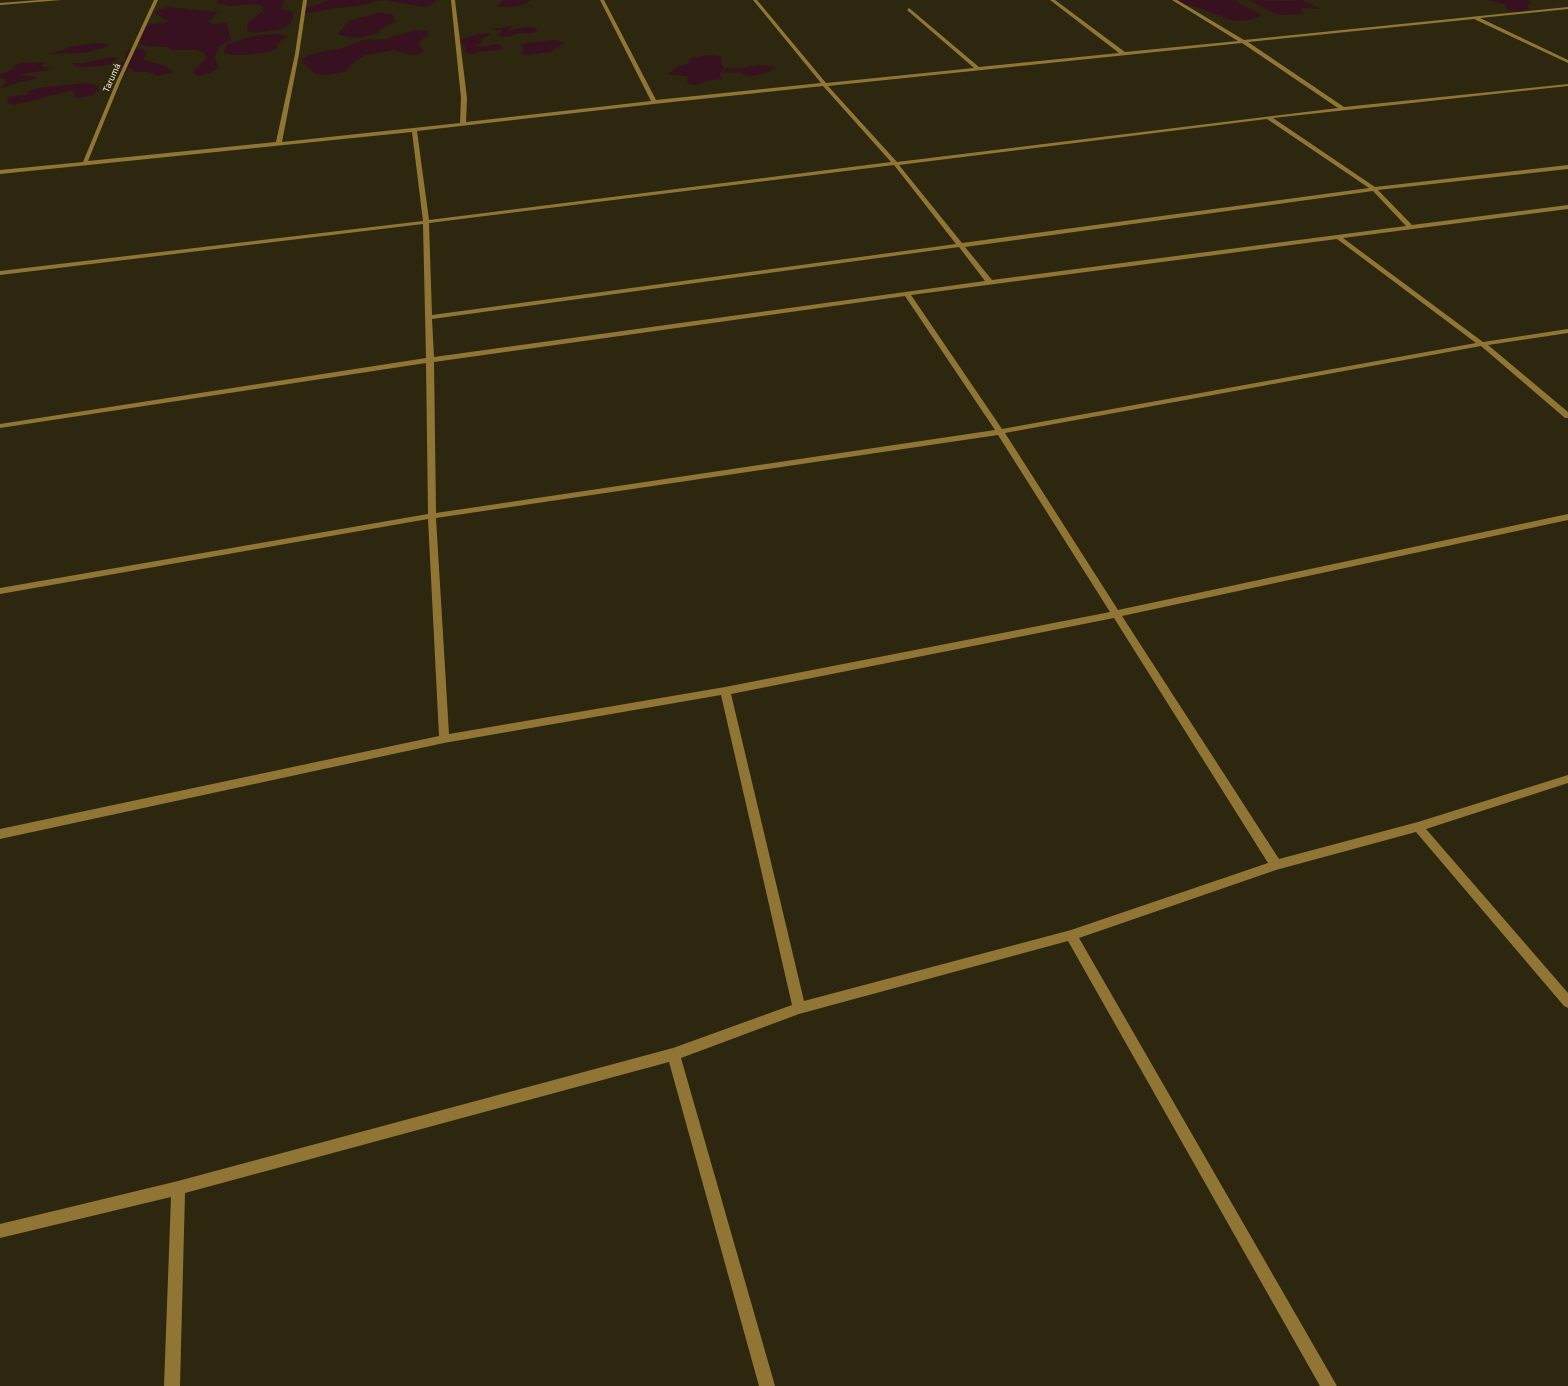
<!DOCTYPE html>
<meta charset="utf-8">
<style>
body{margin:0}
canvas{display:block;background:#2c270e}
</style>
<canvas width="1568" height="1386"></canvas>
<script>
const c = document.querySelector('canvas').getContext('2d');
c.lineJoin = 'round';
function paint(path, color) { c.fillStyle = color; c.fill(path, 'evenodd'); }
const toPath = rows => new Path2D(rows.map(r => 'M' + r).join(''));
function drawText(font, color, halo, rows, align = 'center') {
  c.font = font + ' "IBM Plex Sans",sans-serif'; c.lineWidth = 4; c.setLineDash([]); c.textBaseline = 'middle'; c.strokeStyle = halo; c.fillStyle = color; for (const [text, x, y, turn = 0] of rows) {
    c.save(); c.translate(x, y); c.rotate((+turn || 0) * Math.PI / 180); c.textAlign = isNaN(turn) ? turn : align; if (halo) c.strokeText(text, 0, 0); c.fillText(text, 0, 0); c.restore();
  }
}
paint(toPath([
 [217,0,284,0,282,7,284,10,292,11,293,18,290,24,282,29,254,33,247,31,247,27,248,23,262,12,264,8,262,6,254,4,230,6,219,4,216,1],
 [330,0,433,0,436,1,430,6,424,7,383,0,357,6,330,9,305,14,302,13,302,10],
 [504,0,531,0,525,4,517,6,504,7,498,6,498,4],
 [1170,0,1237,0,1237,2,1262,15,1250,20,1233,21,1196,7],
 [1249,0,1284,1,1302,0,1321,9,1304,8,1301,9,1302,14,1281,15,1271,12],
 [1486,0,1527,0,1531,3,1528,5,1529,9,1527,10,1519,12,1507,9,1505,4],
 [168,7,218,12,208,22,215,24,226,23,228,27,229,34,231,37,230,41,221,45,218,49,215,57,218,68,210,73,197,76,193,72,206,59,206,56,203,52,195,50,172,50,168,47,147,46,137,43,142,36,142,32,147,25,169,22,155,13,158,10],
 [377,13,392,14,396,21,380,30,380,32,364,37,353,38,340,35,338,34,346,24,351,20],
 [510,26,512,27,509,29,511,30,528,27,535,28,537,30,536,32,534,33,514,34,512,36,503,37,498,35,502,31,501,30,490,30],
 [422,30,427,31,428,35,418,43,423,50,420,54,410,55,395,50,366,55,355,61,345,72,327,75,316,74,303,63,303,59,300,59,319,52,344,48,362,40,386,39,411,31],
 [489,33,490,36,481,39,482,42,476,46,482,47,495,44,501,45,502,48,499,50,481,51,474,54,466,53,465,50,466,48,461,43,461,40,475,35],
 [279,34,287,36,277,44,277,48,269,52,243,55,230,55,224,53,226,45,236,41,256,35],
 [556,40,564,43,551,52,528,55,521,54,524,49,522,46,525,43],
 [98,43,105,43,109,46,86,53,46,54,60,51,73,46],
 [135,48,144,49,146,53,143,59,145,60,165,66,173,72,156,76,152,73,148,72,134,72,131,67,123,75,112,75,112,73,125,60,125,52],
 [707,55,719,56,722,57,721,64,724,68,720,74,722,79,705,81,698,85,692,85,687,81,688,76,670,75,668,73,671,72,675,68,689,63,690,58],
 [115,57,117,59,111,64,103,66,79,67,76,66,72,63,83,63],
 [46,62,40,66,50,68,48,70,22,74,19,75,31,76,35,77,36,79,16,83,1,89,5,84,5,80,0,78,0,75,13,69,15,65,21,63],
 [757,65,772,66,775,68,766,73,749,77,741,72,722,73,726,68,742,68],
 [85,83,96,85,98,87,98,91,91,96,77,98,74,96,74,92,70,91,19,104,12,105,7,102,9,97,28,94,27,92,37,88]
]), '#37111f');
paint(toPath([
 [40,0,61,0,0,5,0,3,40,0],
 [154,0,158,0,121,80,88,161,276,142,295,54,303,0,307,0,299,54,282,142,460,123,461,98,451,0,455,0,467,98,466,122,651,101,600,0,604,0,656,100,821,83,753,0,757,0,826,83,974,68,907,10,909,8,979,67,1119,53,1050,0,1055,0,1125,52,1238,41,1172,0,1177,0,1244,40,1568,7,1568,9,1480,18,1568,60,1568,63,1474,19,1248,42,1344,107,1568,84,1568,86,1273,118,1375,187,1568,165,1568,169,1378,190,1412,225,1568,205,1568,209,1343,238,1483,342,1568,329,1568,333,1488,345,1568,412,1568,418,1565,418,1481,346,1005,433,1118,610,1568,514,1568,520,1122,616,1279,859,1418,822,1568,775,1568,783,1426,829,1568,993,1568,1008,1564,1006,1416,832,1276,870,1079,938,1337,1386,1320,1386,1068,941,799,1014,681,1058,775,1386,759,1386,669,1062,185,1193,180,1386,164,1386,171,1197,0,1238,0,1224,178,1181,673,1048,792,1005,721,695,444,743,0,839,0,829,439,736,428,519,0,594,0,588,428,514,426,363,0,428,0,424,426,358,423,224,0,275,0,271,423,221,412,132,0,174,0,170,83,162,117,80,154,0],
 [1242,43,1338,108,897,162,828,86,1242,43],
 [823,86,891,162,429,220,417,131,654,104,823,86],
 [1267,119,1369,188,962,243,899,165,1267,119],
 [894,165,956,244,432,315,429,223,894,165],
 [1373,191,1406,226,992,280,965,247,1373,191],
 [1337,239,1476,343,1002,429,911,295,1337,239],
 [959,247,985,281,434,357,432,319,959,247],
 [905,296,995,430,436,513,434,362,905,296],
 [998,435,1110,612,725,687,449,734,436,518,998,435],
 [1114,618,1268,863,1071,930,804,1001,731,694,1114,618]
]), '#907535');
drawText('9px', '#fff7da', '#2c270e', [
 ["Tarumá",112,78,-66]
]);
</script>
